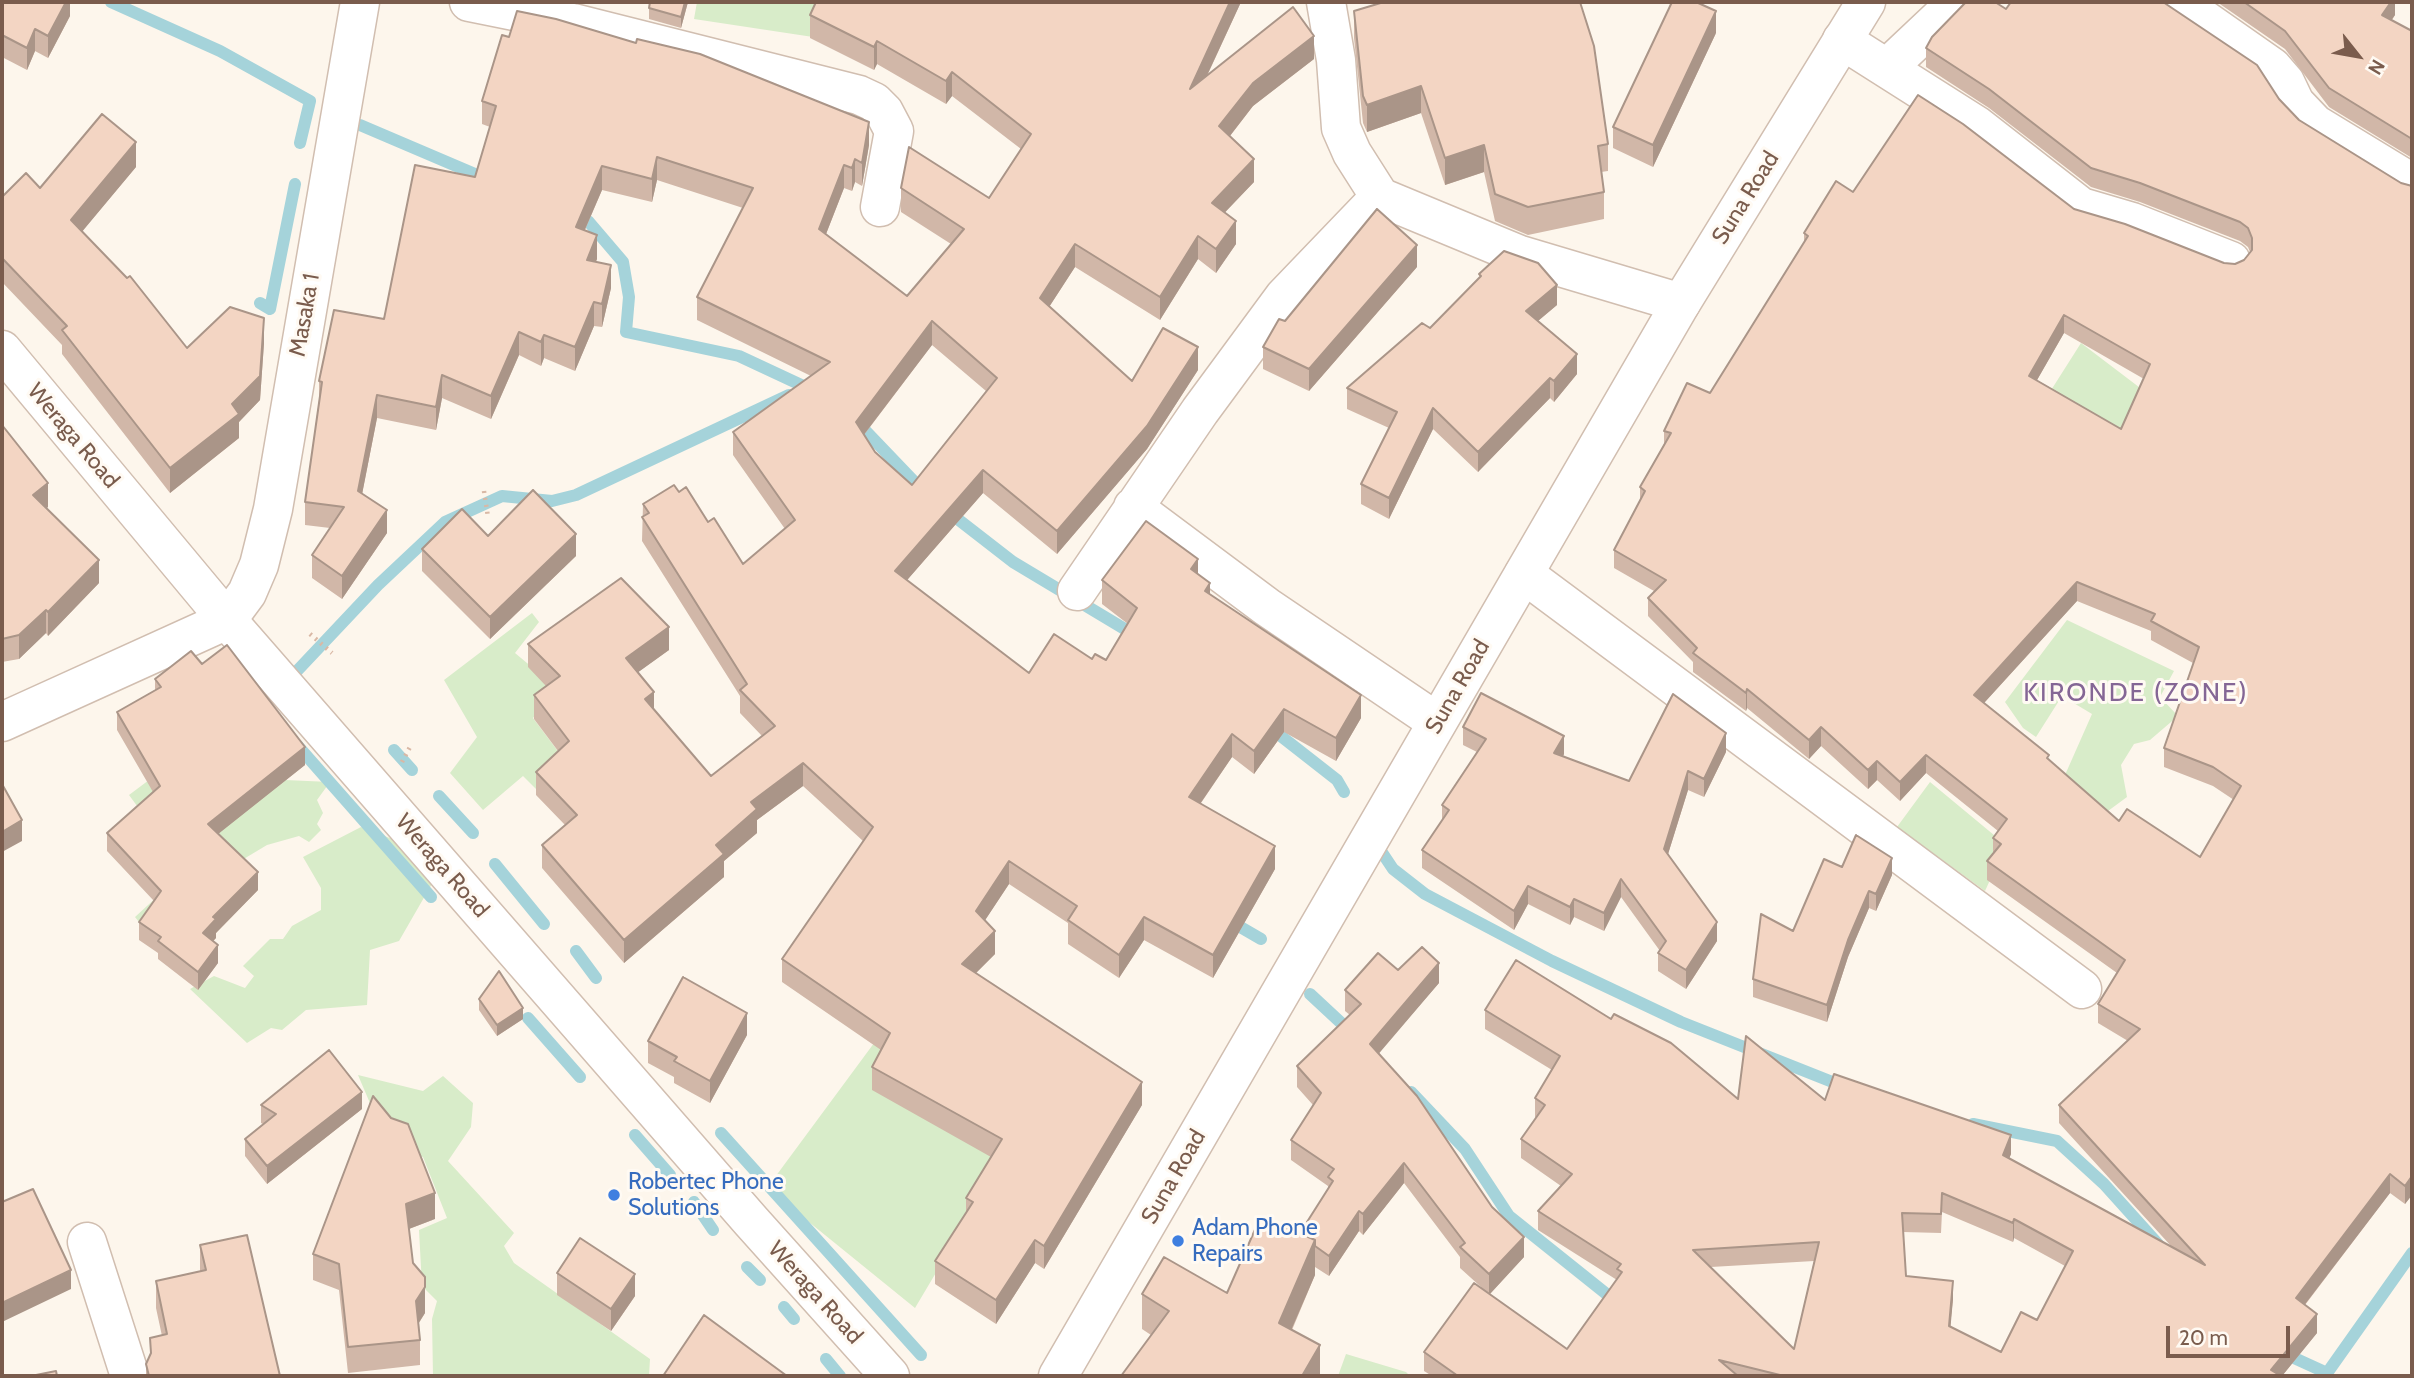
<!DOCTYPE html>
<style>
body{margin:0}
#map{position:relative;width:2414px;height:1378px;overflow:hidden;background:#fdf6ec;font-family:Cabin,sans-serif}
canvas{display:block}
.frame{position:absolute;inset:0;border:4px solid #7a5c4d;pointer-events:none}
.north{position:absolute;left:2323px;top:21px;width:70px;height:70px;-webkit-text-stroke:5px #fffaf3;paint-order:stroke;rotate:121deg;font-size:19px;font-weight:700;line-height:28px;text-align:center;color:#7a5c4d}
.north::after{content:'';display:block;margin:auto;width:24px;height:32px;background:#7a5c4d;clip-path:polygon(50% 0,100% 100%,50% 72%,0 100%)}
.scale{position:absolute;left:2166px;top:1326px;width:124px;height:32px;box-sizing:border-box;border:4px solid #7a5c4d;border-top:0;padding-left:9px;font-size:21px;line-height:24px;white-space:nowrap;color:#7a5c4d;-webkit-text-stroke:5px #fffaf3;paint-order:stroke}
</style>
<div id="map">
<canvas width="2414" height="1378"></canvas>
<div class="frame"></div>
<div class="north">N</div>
<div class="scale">20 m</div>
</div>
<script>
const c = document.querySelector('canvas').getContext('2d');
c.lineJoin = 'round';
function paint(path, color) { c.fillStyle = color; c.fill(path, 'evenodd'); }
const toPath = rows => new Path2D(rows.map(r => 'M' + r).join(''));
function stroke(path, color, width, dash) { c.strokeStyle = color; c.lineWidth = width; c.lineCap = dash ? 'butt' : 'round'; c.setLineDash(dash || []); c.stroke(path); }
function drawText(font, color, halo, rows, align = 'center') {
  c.font = font + ' Cabin,sans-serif'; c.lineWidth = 6; c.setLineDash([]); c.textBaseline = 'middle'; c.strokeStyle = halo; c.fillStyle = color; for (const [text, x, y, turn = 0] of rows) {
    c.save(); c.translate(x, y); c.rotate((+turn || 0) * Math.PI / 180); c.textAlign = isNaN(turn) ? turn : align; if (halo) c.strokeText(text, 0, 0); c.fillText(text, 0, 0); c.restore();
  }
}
paint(toPath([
 [697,2,826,2,813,37,694,19],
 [2081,343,2156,400,2182,443,2034,417],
 [532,613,539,622,515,653,557,688,533,718,566,762,540,793,523,776,483,810,450,773,477,737,444,680],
 [2067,620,2174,671,2160,697,2178,716,2150,740,2134,744,2121,765,2127,797,2108,811,2065,775,2092,714,2062,696,2036,737,2023,728,2005,702],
 [153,777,285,780,330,782,317,800,323,813,317,824,321,830,309,842,299,836,267,845,242,860,147,932,135,917,185,871,129,795],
 [1930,782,2006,845,1985,891,1897,827],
 [361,827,408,845,437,875,399,941,370,950,367,1005,306,1010,282,1030,271,1028,247,1043,190,989,214,976,245,988,254,976,243,966,270,939,283,939,292,926,321,910,321,888,303,857],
 [880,1035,1019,1133,915,1308,767,1188],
 [358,1075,423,1091,443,1076,473,1103,471,1127,448,1161,514,1233,504,1246,514,1263,650,1359,649,1376,433,1376,432,1319,437,1301,422,1286,419,1230,447,1218,423,1157,404,1151,378,1122],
 [1346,1354,1406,1372,1410,1376,1338,1376]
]), '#d8ecc9');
stroke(toPath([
 [111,2,220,51,310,101,300,143],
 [360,125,489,180],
 [573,215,588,221,623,262,629,297,626,332,739,356,814,391],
 [260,303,270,309,295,184],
 [857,422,924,492],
 [946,510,1013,562,1138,637],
 [296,672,378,585,445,522,502,496,552,501,576,495,789,395],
 [1268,726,1337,780,1344,792],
 [297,745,431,897],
 [394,750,412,770],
 [439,796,473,833],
 [1381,851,1393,869,1425,894,1552,961,1681,1022,1845,1087],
 [495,864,544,924],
 [1230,921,1261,939],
 [576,951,596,978],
 [1310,994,1353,1034],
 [528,1018,580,1077],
 [1411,1092,1465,1149,1509,1216,1619,1304],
 [1973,1124,2057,1141,2104,1184,2158,1244],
 [721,1133,921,1355],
 [635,1135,670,1175],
 [694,1202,713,1230],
 [747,1267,760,1280],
 [784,1307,794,1319],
 [2281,1352,2327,1373],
 [826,1359,840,1376],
 [2325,1376,2412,1253]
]), '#a5d3da', 12);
const minor = toPath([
 [469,2,573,23,859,95,874,102,884,112,894,131,880,207],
 [1326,2,1336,60,1341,128,1352,153,1380,197,1520,255,1681,303],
 [2172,2,2202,18,2272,67,2285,82,2295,103,2315,124,2412,183],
 [1842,40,1976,125,2081,207,2132,222,2231,261],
 [1887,68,1957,2],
 [1133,507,1267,607,1437,722],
 [1524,574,2082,989],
 [1077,591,1200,411,1284,297,1380,197],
 [2,722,227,620,247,593,259,565,273,509,360,2],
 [87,1242,130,1376]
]);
const tertiary = toPath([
 [2,350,227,620,751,1221,890,1376],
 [1058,1376,1681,303,1866,2]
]);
stroke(minor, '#d1beb0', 41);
stroke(tertiary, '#d1beb0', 41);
stroke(toPath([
 [484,491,488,517],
 [310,634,332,653],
 [402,762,410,747]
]), '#d9b8a5', 4.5, [2, 5]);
stroke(minor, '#fff', 38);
stroke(tertiary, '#fff', 38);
paint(toPath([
 [2,2,70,2,70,16,48,58,35,51,27,70,2,57],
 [688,2,681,28,649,19,649,8],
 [816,2,1241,2,1207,76,1314,59,1253,106,1230,136,1254,182,1225,212,1236,244,1216,273,1198,259,1160,320,1075,267,1049,307,1132,381,1198,370,1147,449,1057,554,983,493,907,580,1029,673,1092,659,1106,660,1128,624,1102,604,1102,580,1198,574,1210,595,1361,718,1336,761,1284,732,1254,774,1232,757,1201,803,1275,869,1213,978,1144,940,1119,978,1068,944,1068,923,1009,884,985,920,995,954,976,973,1142,1105,1044,1269,1035,1263,996,1324,935,1284,935,1261,966,1213,966,1198,991,1157,872,1090,872,1067,881,1050,782,982,782,959,863,841,803,786,757,820,757,833,724,861,724,877,624,963,542,868,542,845,565,825,536,795,536,772,558,751,534,719,534,695,546,686,528,667,528,644,669,650,638,672,654,710,711,776,762,736,740,713,740,696,642,541,643,504,679,492,708,522,743,564,785,529,733,455,733,432,811,376,697,320,697,297,743,208,657,180,652,202,602,190,585,230,597,259,596,261,611,288,602,327,594,326,575,371,544,358,541,366,519,355,491,419,442,398,436,430,377,418,362,494,387,533,342,599,312,578,312,555,330,528,305,525,305,502,319,400,319,381,384,319,475,177,490,127,482,124,482,101,869,145,862,186,855,182,852,191,844,188,826,234,907,296,951,244,901,212,901,188,989,198,1021,149,952,96,946,104,877,64,874,70,810,38,810,15],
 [932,345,986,391,912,485,875,452,864,435],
 [2217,2,2395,2,2395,15,2392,20,2412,31,2412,158,2329,107,2285,49],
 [2006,9,2279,99,2299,120,2401,183,2412,186,2412,1195,2405,1204,2390,1193,2305,1305,2317,1333,2282,1376,1432,1376,1424,1371,1424,1352,1481,1287,1460,1268,1460,1257,1404,1183,1363,1235,1359,1231,1329,1276,1315,1267,1315,1275,1292,1330,1320,1376,1151,1335,1142,1329,1142,1294,1227,1293,1300,1233,1328,1189,1328,1186,1291,1160,1291,1140,1313,1105,1297,1087,1297,1066,1350,1015,1345,1011,1345,990,1398,970,1439,983,1378,1053,1524,1257,1490,1294,1567,1349,1617,1280,1538,1230,1538,1211,1561,1186,1521,1158,1521,1139,1536,1118,1535,1117,1535,1098,1552,1070,1485,1029,1485,1010,1738,1099,1825,1100,2011,1154,2009,1158,2171,1246,2059,1123,2059,1105,2128,1041,2098,1023,2098,1004,2117,973,1987,880,1987,861,1993,855,1993,838,1998,831,1926,773,1900,801,1877,780,1868,789,1821,746,1809,759,1747,708,1746,711,1693,672,1693,662,1648,616,1648,598,1654,591,1614,568,1614,550,1640,501,1640,487,1664,444,1664,431,1710,393,1804,243,1804,233,1853,192,2074,209,2224,263,2235,264,2244,260,2250,252,2248,247,2240,241,2140,202,2091,187,1989,108,1926,67,1926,48],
 [2064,333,2144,379,2121,429,2037,380],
 [2077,601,2151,631,2151,640,2193,663,2164,748,2164,767,2213,786,2234,800,2200,857,2119,821,1984,703],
 [1942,1212,2013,1242,2014,1238,2065,1266,2037,1320,2001,1352,1950,1327,1953,1299,1906,1276,1903,1232,1941,1233],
 [1814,1261,1794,1349,1711,1267],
 [1354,11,1608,144,1608,171,1601,172,1604,192,1604,219,1528,235,1495,221,1484,172,1445,185,1421,113,1367,132,1363,123,1354,38],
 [1716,33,1653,167,1613,148,1613,127],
 [136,167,82,231,187,348,264,343,260,400,239,422,239,438,170,493,62,354,62,345,2,282,2,197],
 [1417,267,1309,391,1263,369,1263,347,1285,321],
 [1479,274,1557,305,1538,321,1577,374,1554,402,1550,398,1478,472,1433,429,1389,519,1361,504,1361,484,1389,428,1347,409,1347,388,1430,328,1479,278],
 [2,425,48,507,46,508,99,583,48,636,46,633,19,659,2,662],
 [488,536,576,556,490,639,422,571,422,549],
 [202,664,305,765,218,834,258,890,216,933,216,938,213,941,218,963,198,990,158,959,158,953,139,940,139,922,154,901,107,851,107,833,153,792,117,730,117,712,155,690,155,679],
 [1463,727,1564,754,1563,757,1629,781,1726,752,1704,797,1688,790,1668,854,1717,941,1686,989,1658,971,1658,953,1660,951,1621,897,1604,931,1574,917,1570,925,1528,904,1514,930,1422,868,1422,850,1442,821,1442,805,1477,752,1463,745],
 [1842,867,1892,875,1876,911,1869,908,1848,957,1827,1022,1753,997,1753,979,1793,931],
 [479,999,523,1019,497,1036,479,1010],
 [747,1035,710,1103,674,1083,674,1077,648,1063,648,1041],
 [261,1105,362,1109,267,1184,245,1156,245,1139,263,1124,261,1123],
 [435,1219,409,1229,413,1263,425,1313,419,1323,420,1340,420,1365,348,1373,339,1290,313,1280,313,1254],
 [200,1245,280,1376,146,1376,146,1364,150,1357,150,1338,162,1336,156,1308,156,1281,200,1271],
 [557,1273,635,1296,611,1331,557,1295]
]), '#d1b7a8');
paint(toPath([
 [66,2,70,2,70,16,48,58,48,36],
 [685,2,688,2,681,28,681,17],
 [1230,2,1241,2,1190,112,1190,89],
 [2391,2,2395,2,2395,15,2382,33,2382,15],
 [1716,11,1716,33,1653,167,1653,145],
 [35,29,35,51,27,70,27,48],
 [1314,36,1314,59,1253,106,1219,150,1219,126,1253,83],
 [877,41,877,64,874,70,874,47],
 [952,72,952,96,946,104,946,81],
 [1421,86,1421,113,1367,132,1367,105],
 [869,122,869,145,862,186,862,163],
 [136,142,136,167,71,245,71,220],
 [1484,145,1484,172,1445,185,1445,158],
 [657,157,657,180,652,202,652,179],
 [855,159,855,182,852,191,852,168],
 [1254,159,1254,182,1212,226,1212,203],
 [844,165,844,188,819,252,819,229],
 [602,166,602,190,576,250,576,227],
 [1236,221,1236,244,1216,273,1216,249],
 [597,235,597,259,587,283,587,260],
 [1198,236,1198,259,1160,320,1160,297],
 [1075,244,1075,267,1040,321,1040,298],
 [1417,245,1417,267,1309,391,1309,369],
 [611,265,611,288,602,327,602,304],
 [1557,285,1557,305,1526,331,1526,311],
 [594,302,594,326,575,371,575,347],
 [2064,315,2064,333,2029,394,2029,376],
 [264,318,264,343,260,400,239,422,239,438,170,493,170,468,232,404],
 [932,321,932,345,856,445,856,422],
 [519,332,519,355,491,419,491,396],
 [544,335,544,358,541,366,541,342],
 [1198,347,1198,370,1147,449,1057,554,1057,531],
 [1577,354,1577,374,1554,402,1554,381],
 [442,375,442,398,436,430,436,407],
 [1550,378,1550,398,1478,472,1478,452],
 [377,395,377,418,358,515,358,491],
 [1433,408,1433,429,1389,519,1389,498],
 [983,470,983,493,895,594,895,571],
 [48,483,48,507,33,519,33,495],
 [387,510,387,533,342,599,342,576],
 [576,534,576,556,490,639,490,617],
 [1198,559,1198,583,1191,569],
 [99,560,99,583,48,636,48,612],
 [2077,582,2077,601,1974,714,1974,695],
 [1210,583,1210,606,1205,591],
 [46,610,46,633,19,659,19,635],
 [669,627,669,650,626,681,626,658],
 [1747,689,1747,708,1746,711,1746,693],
 [654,692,654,715,645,699],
 [1361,695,1361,718,1336,761,1336,738],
 [1284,709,1284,732,1254,774,1254,751],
 [1821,727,1821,746,1809,759,1809,740],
 [1726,733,1726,752,1704,797,1704,779],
 [1232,734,1232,757,1189,820,1189,797],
 [1564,736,1564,754,1554,772,1554,753],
 [305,747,305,765,208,842,208,824],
 [1926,755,1926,773,1900,801,1900,782],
 [1877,761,1877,780,1868,789,1868,770],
 [803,763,803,786,757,820,757,833,724,861,724,877,624,963,624,940,716,845,751,802],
 [1688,771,1688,790,1664,867,1664,849],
 [22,820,22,841,2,852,2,832],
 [1275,846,1275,869,1213,978,1213,955],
 [1892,858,1892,875,1876,911,1876,894],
 [1009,861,1009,884,976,934,976,911],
 [258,872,258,890,216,933,216,938,203,951,203,933,213,917],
 [1621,879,1621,897,1604,931,1604,913],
 [1528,886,1528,904,1514,930,1514,911],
 [1869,891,1869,908,1848,957,1827,1022,1827,1005,1848,940],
 [1574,899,1574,917,1570,925,1570,907],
 [1144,917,1144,940,1119,978,1119,955],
 [1717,922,1717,941,1686,989,1686,970],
 [995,931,995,954,962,987,962,964],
 [218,945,218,963,198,990,198,972],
 [1439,963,1439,983,1370,1064,1370,1044],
 [523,1008,523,1019,497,1036,497,1025],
 [747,1013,747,1035,710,1103,710,1081],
 [1142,1082,1142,1105,1044,1269,1044,1246],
 [362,1092,362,1109,267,1184,267,1166],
 [2011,1135,2011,1154,2003,1174,2003,1155],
 [1404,1163,1404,1183,1363,1235,1363,1214],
 [2390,1174,2390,1193,2296,1316,2296,1298],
 [2412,1176,2412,1195,2405,1204,2405,1186],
 [435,1193,435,1219,406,1230,406,1204],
 [1359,1211,1359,1231,1329,1276,1329,1256],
 [2014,1219,2014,1238,2013,1242,2013,1223],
 [1524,1237,1524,1257,1489,1295,1489,1274],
 [1035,1240,1035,1263,996,1324,996,1300],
 [1315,1240,1315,1275,1279,1358,1279,1323],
 [71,1270,71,1289,2,1322,2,1303],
 [635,1274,635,1296,611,1331,611,1309],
 [425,1277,425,1313,416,1327,416,1301],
 [1953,1281,1953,1299,1949,1344,1949,1326],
 [2317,1314,2317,1333,2282,1376,2271,1370],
 [1320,1345,1320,1376,1302,1376]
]), '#aa9588');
const building = toPath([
 [2,2,66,2,48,36,35,29,27,48,2,35,2,2],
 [650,2,685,2,681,17,649,8,650,2],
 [816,2,1230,2,1190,89,1293,7,1314,36,1253,83,1219,126,1254,159,1212,203,1236,221,1216,249,1198,236,1160,297,1075,244,1040,298,1132,381,1163,328,1198,347,1147,426,1057,531,983,470,895,571,1029,673,1054,634,1092,659,1095,654,1106,660,1137,608,1102,580,1146,521,1198,559,1191,569,1210,583,1205,591,1361,695,1336,738,1284,709,1254,751,1232,734,1189,797,1275,846,1213,955,1144,917,1119,955,1068,920,1077,906,1009,861,976,911,995,931,962,964,1142,1082,1044,1246,1035,1240,996,1300,935,1261,973,1202,966,1198,1002,1139,872,1067,890,1033,782,959,873,827,803,763,751,802,757,809,716,845,724,854,624,940,542,845,577,815,536,772,569,741,534,695,560,676,528,644,621,578,669,627,626,658,654,692,645,699,711,776,775,726,740,690,747,684,642,517,649,513,643,504,674,485,679,492,686,487,708,522,714,518,743,564,795,520,733,432,830,362,697,297,753,188,657,157,652,179,602,166,576,227,597,235,587,260,611,265,602,304,594,302,575,347,544,335,541,342,519,332,491,396,442,375,436,407,377,395,358,491,387,510,342,576,312,555,344,507,305,502,322,382,319,381,334,310,384,319,415,165,475,177,496,106,482,101,502,35,509,37,517,11,556,19,636,43,637,39,700,54,869,122,862,163,855,159,852,168,844,165,819,229,907,296,964,229,901,188,909,147,989,198,1031,134,952,72,946,81,877,41,874,47,810,15,816,2],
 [932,321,997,378,912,485,875,452,856,422,932,321],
 [1384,2,1580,2,1594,46,1608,144,1598,146,1604,192,1528,207,1495,194,1484,145,1445,158,1421,86,1367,105,1363,96,1354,11,1384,2],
 [1672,2,1696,2,1716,11,1653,145,1613,127,1672,2],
 [1966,2,1995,2,2006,9,2011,2,2163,2,2257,65,2279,99,2299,120,2401,183,2412,186,2412,1176,2405,1186,2390,1174,2296,1298,2317,1314,2271,1370,2281,1376,1784,1376,1719,1360,1738,1376,1458,1376,1424,1352,1474,1283,1567,1349,1622,1272,1617,1269,1621,1264,1538,1211,1572,1174,1521,1139,1545,1105,1535,1098,1560,1056,1485,1010,1516,960,1611,1019,1614,1014,1671,1043,1738,1099,1746,1036,1825,1100,1834,1074,2011,1135,2003,1155,2205,1265,2059,1105,2140,1029,2098,1004,2125,960,1987,861,2001,844,1993,838,2007,819,1926,755,1900,782,1877,761,1868,770,1821,727,1809,740,1747,689,1746,693,1693,653,1697,648,1648,598,1666,580,1614,550,1645,491,1640,487,1671,433,1664,431,1687,383,1710,393,1808,236,1804,233,1836,181,1853,192,1918,95,1963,124,2074,209,2125,224,2224,263,2235,264,2244,260,2252,250,2252,238,2248,228,2240,222,2140,183,2091,168,1989,89,1926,48,1932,37,1966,2],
 [2064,315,2150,364,2121,429,2029,376,2064,315],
 [2077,582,2155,614,2151,621,2199,647,2164,748,2213,767,2241,786,2200,857,2127,809,2119,821,2047,758,2049,755,1974,695,2077,582],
 [1942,1193,2013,1223,2014,1219,2073,1251,2037,1320,2021,1312,2001,1352,1949,1326,1953,1281,1906,1276,1902,1213,1941,1214,1942,1193],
 [1819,1242,1794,1349,1693,1250,1819,1242],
 [2244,2,2391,2,2382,15,2412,31,2412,139,2329,88,2285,31,2244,2],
 [102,114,136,142,71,220,127,278,130,276,187,348,230,307,264,318,260,376,232,404,239,414,170,468,62,330,67,326,2,258,2,197,26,173,40,188,102,114],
 [1377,209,1417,245,1309,369,1263,347,1279,319,1285,321,1377,209],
 [1504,251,1538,263,1557,285,1526,311,1577,354,1554,381,1550,378,1478,452,1433,408,1389,498,1361,484,1397,412,1347,388,1422,323,1430,328,1481,276,1479,274,1504,251],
 [2,425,48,483,33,495,99,560,48,612,46,610,19,635,2,639,2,425],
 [533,490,576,534,490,617,422,549,462,509,488,536,533,490],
 [227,645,305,747,208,824,258,872,213,917,216,919,203,933,218,945,198,972,158,941,161,937,139,922,161,891,107,833,160,786,117,712,161,687,155,679,191,651,202,664,227,645],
 [1481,693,1564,736,1554,753,1629,781,1673,694,1726,733,1704,779,1688,771,1664,849,1717,922,1686,970,1658,953,1666,941,1621,879,1604,913,1574,899,1570,907,1528,886,1514,911,1422,850,1449,810,1442,805,1486,739,1463,727,1481,693],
 [2,784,22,820,2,832,2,784],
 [1856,835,1892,858,1876,894,1869,891,1848,940,1827,1005,1753,979,1761,914,1793,931,1824,859,1842,867,1856,835],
 [1422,947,1439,963,1370,1044,1417,1096,1492,1207,1524,1237,1489,1274,1460,1247,1465,1243,1404,1163,1363,1214,1359,1211,1329,1256,1315,1246,1315,1240,1300,1233,1333,1181,1328,1177,1334,1169,1291,1140,1321,1093,1297,1066,1361,1004,1345,990,1378,953,1398,970,1422,947],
 [499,971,523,1008,497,1025,479,999,499,971],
 [683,977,747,1013,710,1081,674,1061,677,1057,648,1041,683,977],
 [329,1050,362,1092,267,1166,245,1139,276,1114,261,1105,329,1050],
 [373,1096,391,1118,408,1124,435,1193,406,1204,413,1263,425,1277,425,1287,416,1301,420,1340,348,1347,339,1264,313,1254,373,1096],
 [33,1189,71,1270,2,1303,2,1202,33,1189],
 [1261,1216,1315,1240,1279,1323,1320,1345,1302,1376,1121,1376,1169,1311,1142,1294,1164,1257,1227,1293,1261,1216],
 [247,1235,280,1376,149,1376,146,1364,151,1353,150,1338,167,1334,156,1281,206,1270,200,1245,247,1235],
 [580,1238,635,1274,611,1309,557,1273,580,1238],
 [704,1315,787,1376,663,1376,704,1315],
 [56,1371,57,1376,31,1376,56,1371]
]);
paint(building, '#f3d5c3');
stroke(building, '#aa9588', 2);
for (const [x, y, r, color] of [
 [614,1195,7,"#3f7fe0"],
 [1178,1241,7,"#3f7fe0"]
]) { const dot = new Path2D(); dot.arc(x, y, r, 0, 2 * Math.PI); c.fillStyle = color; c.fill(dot); stroke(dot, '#fffaf3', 2.5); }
drawText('23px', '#7a5c4d', '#fffaf3', [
 ["Suna Road",1746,198,-58],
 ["Masaka 1",305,315,-80],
 ["Weraga Road",73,436,50],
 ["Suna Road",1458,687,-60],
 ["Weraga Road",442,866,49],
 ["Suna Road",1174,1177,-60],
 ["Weraga Road",815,1293,48]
]);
drawText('23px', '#366cbe', '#fffaf3', [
 ["Robertec Phone",628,1182],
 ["Solutions",628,1208],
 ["Adam Phone",1192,1228],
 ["Repairs",1192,1254]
], 'left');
c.letterSpacing = '2px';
drawText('26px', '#846695', '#fffaf3', [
 ["KIRONDE (ZONE)",2136,693]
]);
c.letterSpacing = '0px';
</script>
